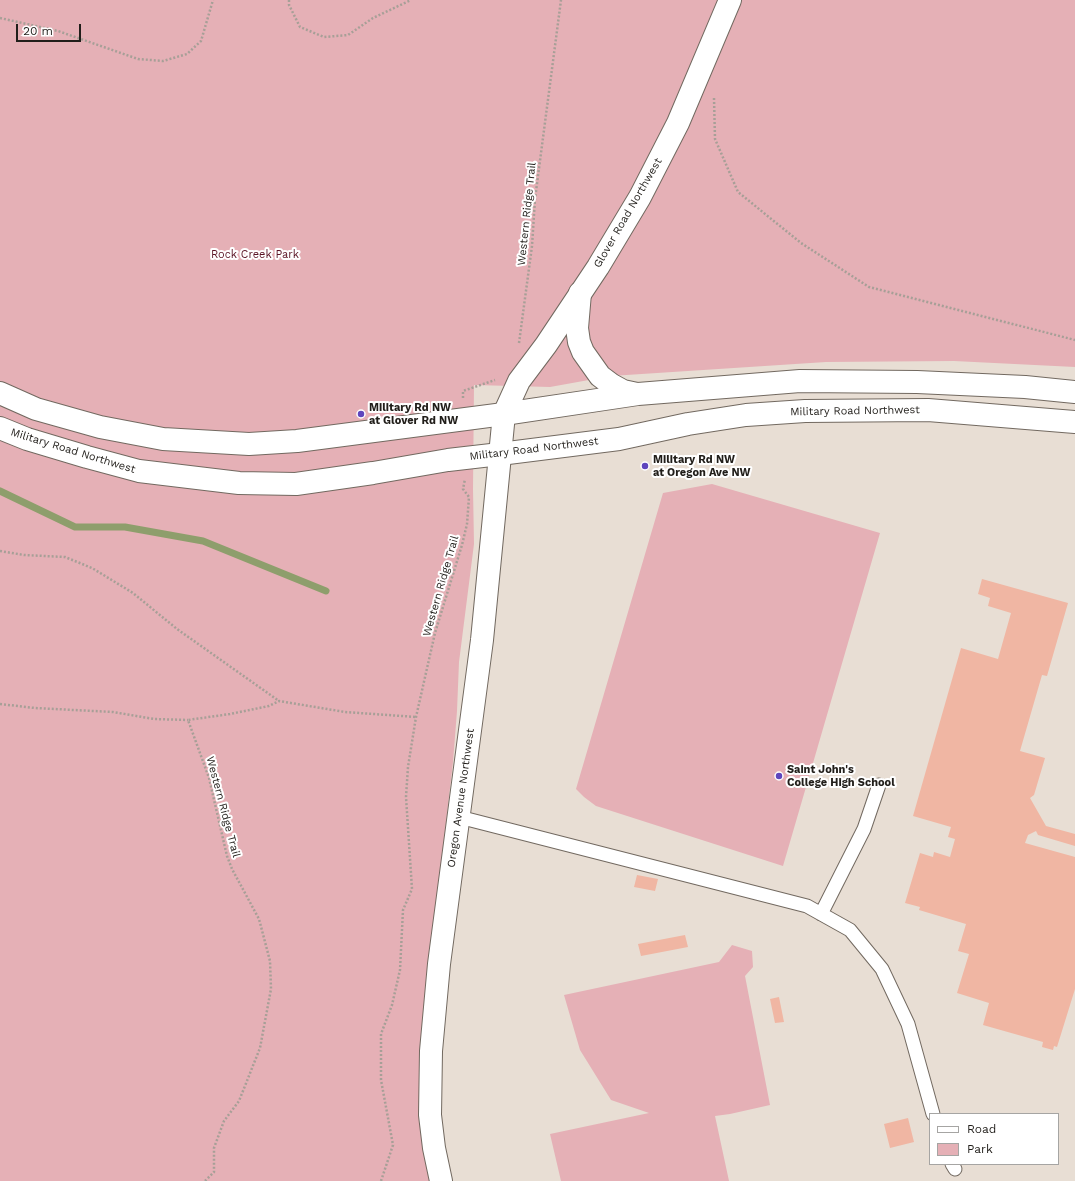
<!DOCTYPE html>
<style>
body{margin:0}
#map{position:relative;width:1075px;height:1181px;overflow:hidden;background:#e8ded4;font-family:"Work Sans",sans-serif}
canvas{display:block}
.legend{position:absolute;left:929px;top:1113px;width:130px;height:52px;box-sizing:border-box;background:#fff;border:1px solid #a6a5a3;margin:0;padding:5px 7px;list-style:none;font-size:12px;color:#211e1a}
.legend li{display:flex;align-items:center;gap:8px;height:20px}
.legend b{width:20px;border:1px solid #a6a5a3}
.scale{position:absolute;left:16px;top:24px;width:65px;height:18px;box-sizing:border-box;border:2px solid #211e1a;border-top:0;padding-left:5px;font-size:12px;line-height:14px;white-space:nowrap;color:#211e1a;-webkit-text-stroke:3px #fff;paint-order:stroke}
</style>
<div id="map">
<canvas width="1075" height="1181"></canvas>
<ul class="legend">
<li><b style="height:5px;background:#fff"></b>Road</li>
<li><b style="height:11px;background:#e5b0b6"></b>Park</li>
</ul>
<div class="scale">20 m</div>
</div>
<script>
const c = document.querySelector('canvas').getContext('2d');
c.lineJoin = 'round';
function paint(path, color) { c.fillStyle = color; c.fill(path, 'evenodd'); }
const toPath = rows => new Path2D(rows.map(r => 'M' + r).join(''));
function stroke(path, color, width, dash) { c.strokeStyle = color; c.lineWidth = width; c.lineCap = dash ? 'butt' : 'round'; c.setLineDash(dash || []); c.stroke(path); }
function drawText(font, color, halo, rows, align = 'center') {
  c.font = font + ' "Work Sans",sans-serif'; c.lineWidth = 4; c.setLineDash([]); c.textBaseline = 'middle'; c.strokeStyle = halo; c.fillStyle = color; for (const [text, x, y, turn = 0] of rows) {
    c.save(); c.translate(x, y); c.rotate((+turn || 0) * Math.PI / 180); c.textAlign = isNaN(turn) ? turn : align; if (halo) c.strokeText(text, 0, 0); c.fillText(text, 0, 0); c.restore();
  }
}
paint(toPath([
 [0,0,1075,0,1075,367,954,361,826,362,611,376,550,387,474,385,473,489,474,544,459,662,457,711,453,762,420,1048,419,1108,424,1153,431,1181,0,1181],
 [712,484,880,533,783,866,596,806,584,797,576,789,663,493],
 [732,945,752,951,753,967,745,976,770,1105,730,1114,715,1116,729,1181,561,1181,550,1134,649,1113,611,1100,580,1050,564,995,719,962]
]), '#e5b0b6');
stroke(toPath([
 [0,491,75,527,125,527,203,541,326,591]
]), '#8e9e6c', 7);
paint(toPath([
 [982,579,1068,603,1047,676,1042,675,1020,751,1045,758,1034,795,1030,798,1046,826,1075,834,1075,846,1038,835,1036,831,1028,835,1025,843,1075,857,1075,989,1057,1047,1054,1046,1053,1050,1042,1047,1043,1042,983,1025,989,1003,957,993,969,954,958,951,966,924,919,910,920,907,905,903,920,853,933,857,934,852,950,857,955,839,948,837,951,827,913,816,961,648,998,659,1011,613,988,606,990,598,978,594],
 [637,875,658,879,655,891,634,887],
 [685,935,688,947,641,956,638,944],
 [779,997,784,1022,775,1023,770,999],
 [908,1118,914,1142,890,1148,884,1124]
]), '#f0b6a3');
const lane = toPath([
 [459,817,807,906,850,930,882,969,908,1024,933,1114],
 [821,914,864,829,879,785],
 [952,1164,955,1169]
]);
const street = toPath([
 [504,414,519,381,546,345,598,267,640,197,678,123,730,0]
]);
const secondary = toPath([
 [441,1181,434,1148,430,1115,431,1051,439,964,482,640,504,414]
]);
const primary = toPath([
 [580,293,577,328,579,342,583,352,600,376,612,385,623,391,637,394],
 [0,393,36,409,100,427,163,439,249,444,297,441,504,414,638,394,800,381,917,382,1025,387,1075,392],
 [0,428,27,439,87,457,139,471,239,483,296,484,373,473,448,460,500,454,619,439,688,424,746,415,805,411,928,410,1075,422]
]);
stroke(lane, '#726960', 15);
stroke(street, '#726960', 24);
stroke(secondary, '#726960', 24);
stroke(primary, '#726960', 24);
stroke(toPath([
 [289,0,289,5,300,27,324,37,348,35,373,18,411,0],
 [0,18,58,31,138,59,163,61,187,54,201,41,213,0],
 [714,98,715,139,738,192,801,243,869,287,1075,340],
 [519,343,532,246,535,199,561,0],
 [463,398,463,391,495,380],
 [0,551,24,555,65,557,92,568,133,593,177,629,279,701],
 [0,704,35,708,113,712,154,719,188,720],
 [205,1181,214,1172,214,1148,224,1121,239,1101,260,1048,271,989,270,961,259,919,232,869,227,856,209,778,188,720,230,714,269,706,279,701,345,712,416,717],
 [381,1181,393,1145,381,1080,381,1034,392,1005,400,970,403,910,412,889,406,797,408,767,416,717,435,633,462,545,467,524,469,497,463,489,465,479]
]), '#a79f97', 2.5, [2, 2]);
stroke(lane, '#fff', 13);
stroke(street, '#fff', 22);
stroke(secondary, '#fff', 22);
stroke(primary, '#fff', 22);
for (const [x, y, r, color] of [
 [361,414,4,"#5e45bd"],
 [645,466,4,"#5e45bd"],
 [779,776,4,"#5e45bd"]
]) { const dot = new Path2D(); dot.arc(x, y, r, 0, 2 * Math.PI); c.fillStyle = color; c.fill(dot); stroke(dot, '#fff', 1.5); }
drawText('11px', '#211e1a', '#fff', [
 ["Glover Road Northwest",628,213,-60],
 ["Western Ridge Trail",527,214,-84],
 ["Military Road Northwest",855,411,-1],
 ["Military Road Northwest",534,449,-7],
 ["Military Road Northwest",73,451,17],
 ["Western Ridge Trail",441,586,-74],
 ["Oregon Avenue Northwest",461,798,-82],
 ["Western Ridge Trail",223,807,75]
]);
drawText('11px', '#5a1324', '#fff', [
 ["Rock Creek Park",255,255]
]);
drawText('bold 11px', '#211e1a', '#fff', [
 ["Military Rd NW",369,408],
 ["at Glover Rd NW",369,421],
 ["Military Rd NW",653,460],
 ["at Oregon Ave NW",653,473],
 ["Saint John's",787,770],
 ["College High School",787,783]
], 'left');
</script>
